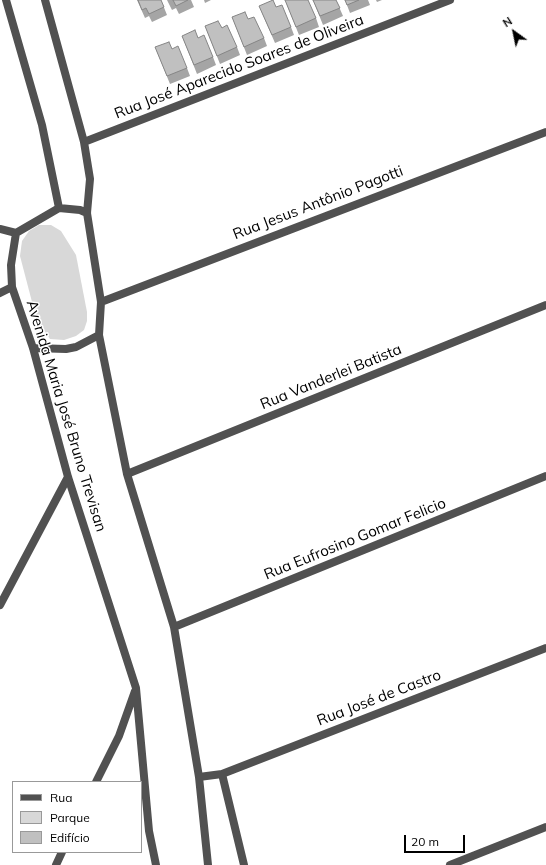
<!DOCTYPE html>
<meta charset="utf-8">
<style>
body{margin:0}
#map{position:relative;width:546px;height:865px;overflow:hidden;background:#fff;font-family:Mulish,sans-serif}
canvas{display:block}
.legend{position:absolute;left:12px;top:781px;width:130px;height:72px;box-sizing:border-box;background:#fff;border:1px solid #999;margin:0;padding:5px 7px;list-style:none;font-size:12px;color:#000}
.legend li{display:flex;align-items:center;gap:8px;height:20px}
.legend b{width:20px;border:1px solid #999}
.north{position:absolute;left:494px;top:12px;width:40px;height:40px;-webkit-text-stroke:3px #fff;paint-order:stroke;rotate:327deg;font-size:11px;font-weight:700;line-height:16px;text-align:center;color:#000}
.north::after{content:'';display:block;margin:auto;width:14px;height:18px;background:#000;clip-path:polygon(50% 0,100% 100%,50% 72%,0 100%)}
.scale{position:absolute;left:404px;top:835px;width:61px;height:18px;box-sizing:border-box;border:2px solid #000;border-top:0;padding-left:5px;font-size:12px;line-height:14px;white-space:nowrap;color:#000;-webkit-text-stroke:3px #fff;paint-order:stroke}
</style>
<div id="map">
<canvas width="546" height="865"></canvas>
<ul class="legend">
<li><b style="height:5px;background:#515151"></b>Rua</li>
<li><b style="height:11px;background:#d8d8d8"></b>Parque</li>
<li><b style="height:11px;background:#c0c0c0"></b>Edifício</li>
</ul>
<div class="north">N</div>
<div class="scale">20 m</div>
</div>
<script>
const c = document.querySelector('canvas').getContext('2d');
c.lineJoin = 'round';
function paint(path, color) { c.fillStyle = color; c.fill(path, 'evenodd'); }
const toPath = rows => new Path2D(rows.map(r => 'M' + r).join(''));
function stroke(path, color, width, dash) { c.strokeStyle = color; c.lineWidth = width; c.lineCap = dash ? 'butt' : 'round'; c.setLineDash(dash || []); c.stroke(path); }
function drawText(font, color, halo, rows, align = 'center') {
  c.font = font + ' Mulish,sans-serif'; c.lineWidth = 3; c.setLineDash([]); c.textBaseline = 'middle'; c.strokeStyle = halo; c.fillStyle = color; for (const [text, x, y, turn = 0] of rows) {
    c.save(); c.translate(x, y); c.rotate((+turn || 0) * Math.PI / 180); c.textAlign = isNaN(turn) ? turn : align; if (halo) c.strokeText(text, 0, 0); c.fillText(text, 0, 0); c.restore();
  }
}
paint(toPath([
 [39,225,51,225,61,231,76,255,87,312,87,321,84,330,76,336,64,340,50,339,37,321,20,256,22,241,29,231]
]), '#d8d8d8');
stroke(toPath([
 [6,0,42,125,59,208,16,233,11,265,12,287,33,348,68,477,136,688,149,831,156,865],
 [45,0,84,142,90,179,87,213,101,302,99,335,127,474,174,627,199,777,208,865],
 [84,142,450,0],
 [59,208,80,210,87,213],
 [0,229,16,233],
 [0,293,12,287],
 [101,302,546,132],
 [33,348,66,349,76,347,99,335],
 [127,474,546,305],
 [0,605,68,477],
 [174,627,546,476],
 [222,774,546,648],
 [199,777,222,774,244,865],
 [96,782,119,736,135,691],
 [56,865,62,852],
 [450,865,546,827]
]), '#515151', 8);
paint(toPath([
 [137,0,161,0,167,15,152,22,149,16,145,18],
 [167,0,191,0,194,7,179,14,176,8,172,10],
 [204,0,211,0,205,3],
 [285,0,316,18,319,27,299,35],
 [313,0,336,0,343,16,323,25],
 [345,0,368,0,370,5,350,13],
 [376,0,382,0,377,2],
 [259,6,276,7,291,27,294,35,275,43],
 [232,17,248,19,264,38,267,46,247,55],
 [205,26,222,28,237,47,240,55,220,64],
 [182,36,198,38,213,57,216,65,197,74],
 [155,47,172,49,187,68,190,76,170,84]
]), '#a5a5a5');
const building = toPath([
 [138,0,161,0,164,7,149,14,146,8,142,10,138,0],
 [173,0,188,0,176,6,173,0],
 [273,0,276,7,282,5,291,27,272,35,259,6,273,0],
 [285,0,308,0,316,18,296,27,285,0],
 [313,0,336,0,340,8,320,16,313,0],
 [345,0,359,0,347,5,345,0],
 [245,12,248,19,254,17,264,38,244,47,232,17,245,12],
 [218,21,222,28,227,25,237,47,217,56,205,26,218,21],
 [195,30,198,38,204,35,213,57,194,65,182,36,195,30],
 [169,42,172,49,178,46,187,68,167,76,155,47,169,42]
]);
paint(building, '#c0c0c0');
stroke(building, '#868686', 1);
drawText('15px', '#000', '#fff', [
 ["Rua José Aparecido Soares de Oliveira",239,67,-21],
 ["Rua Jesus Antônio Pagotti",318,203,-21],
 ["Rua Vanderlei Batista",331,377,-22],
 ["Avenida Maria José Bruno Trevisan",66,416,73],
 ["Rua Eufrosino Gomar Felicio",355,539,-22],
 ["Rua José de Castro",379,698,-21]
]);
</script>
